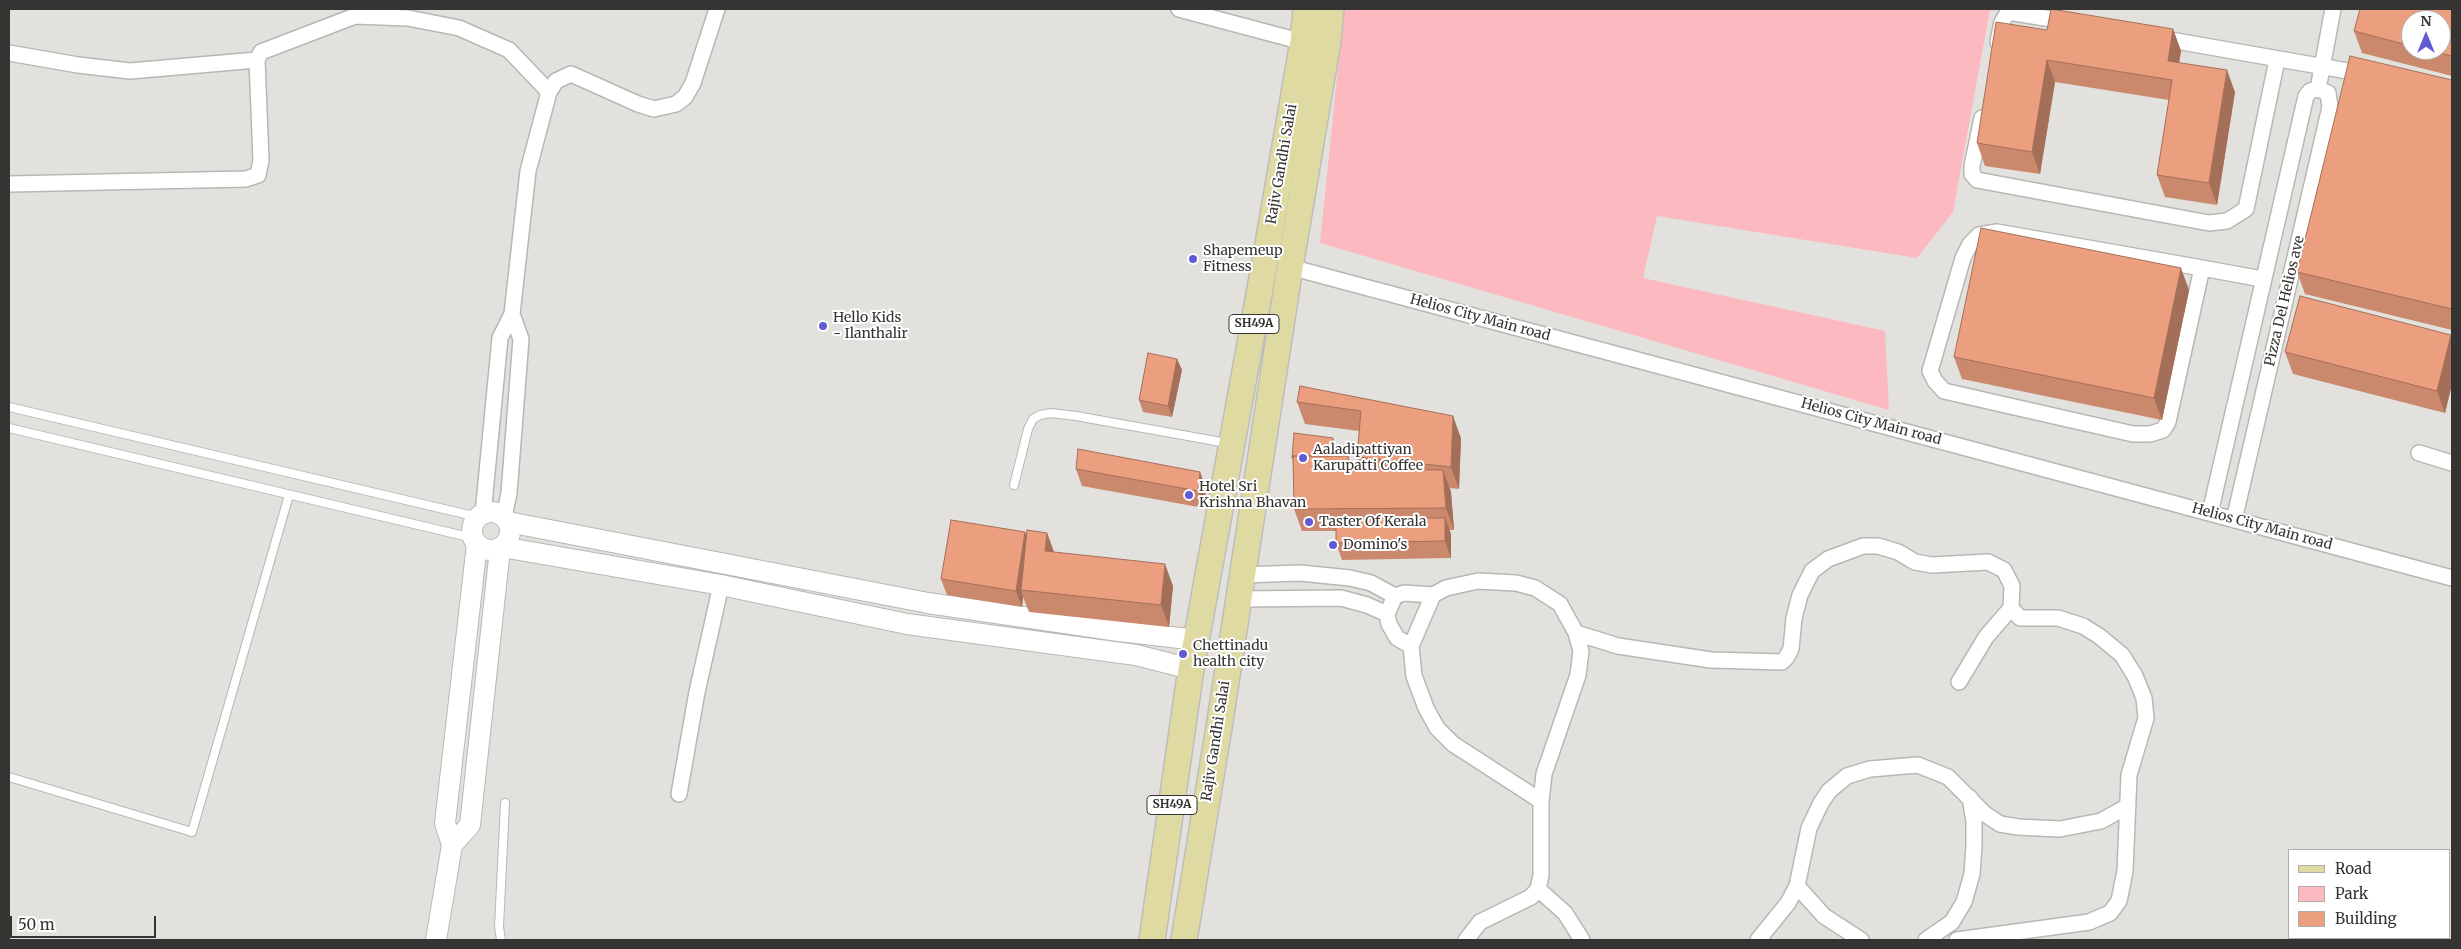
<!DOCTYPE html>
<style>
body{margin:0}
#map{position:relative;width:2461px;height:949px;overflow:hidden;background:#e3e1dd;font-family:Merriweather,serif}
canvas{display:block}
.frame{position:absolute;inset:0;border:10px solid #353432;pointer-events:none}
.legend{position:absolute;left:2288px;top:849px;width:162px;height:90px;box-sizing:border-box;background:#fff;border:1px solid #aeaead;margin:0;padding:6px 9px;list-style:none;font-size:15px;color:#353432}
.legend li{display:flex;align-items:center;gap:10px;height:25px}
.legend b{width:25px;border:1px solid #aeaead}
.north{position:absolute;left:2401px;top:10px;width:50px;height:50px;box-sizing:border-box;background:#fff;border:1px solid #aeaead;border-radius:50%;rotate:0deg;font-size:14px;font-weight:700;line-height:20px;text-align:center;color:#353432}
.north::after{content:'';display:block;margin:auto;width:18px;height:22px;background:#625ad2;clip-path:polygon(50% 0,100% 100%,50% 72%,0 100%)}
.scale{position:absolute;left:10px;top:916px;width:146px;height:22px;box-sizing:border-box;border:2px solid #353432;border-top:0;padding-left:6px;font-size:15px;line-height:18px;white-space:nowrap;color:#353432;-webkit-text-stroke:4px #fff;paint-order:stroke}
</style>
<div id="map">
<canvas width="2461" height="949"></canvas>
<div class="frame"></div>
<ul class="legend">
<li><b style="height:6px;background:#dfdaa1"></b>Road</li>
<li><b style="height:14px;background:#fcb9bf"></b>Park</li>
<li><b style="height:14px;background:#eb9f7f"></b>Building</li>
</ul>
<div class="north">N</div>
<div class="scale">50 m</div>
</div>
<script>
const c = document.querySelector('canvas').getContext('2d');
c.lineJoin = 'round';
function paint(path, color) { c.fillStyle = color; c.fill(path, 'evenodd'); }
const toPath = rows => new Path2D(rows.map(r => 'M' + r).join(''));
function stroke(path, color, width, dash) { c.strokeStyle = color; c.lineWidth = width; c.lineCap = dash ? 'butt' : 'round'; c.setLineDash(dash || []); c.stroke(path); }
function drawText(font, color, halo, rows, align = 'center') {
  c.font = font + ' Merriweather,serif'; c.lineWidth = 4; c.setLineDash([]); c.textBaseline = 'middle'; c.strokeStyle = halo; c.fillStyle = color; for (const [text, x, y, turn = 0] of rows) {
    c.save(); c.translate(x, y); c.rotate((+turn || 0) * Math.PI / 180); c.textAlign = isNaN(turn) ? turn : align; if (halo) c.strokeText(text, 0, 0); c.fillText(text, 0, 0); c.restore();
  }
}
paint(toPath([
 [1344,9,1990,9,1953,212,1917,258,1657,216,1643,278,1885,331,1889,410,1320,243]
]), '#fcb9bf');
const service = toPath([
 [9,407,478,517],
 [9,428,473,538],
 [1014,485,1028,429,1033,419,1040,415,1051,413,1076,416,1227,443],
 [9,777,192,832,289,495],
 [501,940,499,927,505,803]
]);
const minor = toPath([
 [1179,9,1303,42],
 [2159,38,2365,74],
 [1998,42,2002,22,2008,12,2070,22],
 [9,53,78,65,130,71,257,60],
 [2318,89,2333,9],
 [1982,118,1972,166,1972,174,1977,180,2209,223,2227,221,2246,209,2277,60],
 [9,184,246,179,258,175,261,160,257,60,261,52,355,16,408,18,459,28,509,50,549,92],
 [1290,267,2452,578],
 [2202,268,2168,422,2163,430,2150,434,2133,434,1944,391,1935,381,1930,371,1963,258,1970,244,1979,235,1997,232,2202,268,2262,279],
 [2419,453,2452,463],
 [2210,513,2306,96,2310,91,2318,89,2328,93,2330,107,2234,520],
 [483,514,500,338,512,314,528,171,549,92,556,81,571,74,638,104,654,109,676,104,685,97,693,83,717,9],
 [504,517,509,493,521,339,512,314],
 [1242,575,1300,573,1350,578,1371,583,1395,596],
 [1239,599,1341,598,1367,605,1387,614],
 [1576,633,1618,646,1711,660,1782,662,1786,658,1791,649,1794,618,1800,595,1812,571,1828,559,1863,546,1878,546,1898,552,1915,562,1932,565,1988,562,2004,570,2012,586,2011,608,2020,618,2058,618,2083,626,2099,636,2122,655,2135,676,2144,698,2146,718,2129,775,2125,871,2119,901,2110,913,2089,922,1957,940],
 [1411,646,1397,638,1389,624,1387,614,1395,596,1404,593,1433,595],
 [1959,682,1986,637,2011,608],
 [679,794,697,692,721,585],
 [1797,886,1824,916,1861,940],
 [1538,889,1565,913,1582,940],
 [1466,940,1480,922,1531,897,1538,889,1541,875,1541,801,1453,744,1437,728,1426,708,1414,676,1411,646,1433,595,1446,588,1478,581,1516,583,1535,588,1560,604,1576,633,1581,651,1578,675,1544,774,1541,801],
 [1758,940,1788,903,1797,886,1809,828,1821,803,1829,791,1847,776,1870,769,1918,765,1948,777,1985,814,2000,824,2018,827,2060,829,2101,821,2128,806],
 [1926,940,1952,922,1964,902,1972,874,1974,846,1974,821,1970,798]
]);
const tertiary = toPath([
 '472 531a19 19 0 1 1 38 0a19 19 0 1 1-38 0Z',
 [508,522,928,603,1119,631,1197,640],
 [502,547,721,585,907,624,1136,655,1191,669],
 [452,845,470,825,500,549],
 [436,940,452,845,445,823,477,544]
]);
const primary = toPath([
 [1152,940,1191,669,1265,261,1303,42,1306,9],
 [1184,940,1220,721,1290,267,1328,41,1331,9]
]);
stroke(service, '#b9b7b3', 10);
stroke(minor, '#b9b7b3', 18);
stroke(tertiary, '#b9b7b3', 22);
stroke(primary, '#bebebd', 28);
stroke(service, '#fff', 8);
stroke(minor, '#fff', 15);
stroke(tertiary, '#fff', 20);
stroke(primary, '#dfdaa1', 25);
paint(toPath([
 [2452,9,2452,76,2362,53,2354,31],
 [2411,20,2441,50,2411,50],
 [2173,29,2181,51,2179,62,2235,92,2217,205,2165,197,2157,175,2169,100,2055,82,2040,174,1985,166,1977,143,2047,30],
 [2452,80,2452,330,2305,294,2297,272],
 [2189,290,2162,420,1962,379,1954,357],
 [2451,335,2452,338,2452,384,2445,413,2293,374,2285,352],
 [1177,359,1182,370,1172,417,1143,412,1139,400],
 [1300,386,1461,438,1459,489,1450,488,1451,492,1454,530,1449,530,1451,534,1451,558,1342,560,1336,543,1336,531,1302,531,1294,509,1293,460,1292,458,1337,449,1336,456,1352,469,1361,469,1357,457,1359,431,1305,424,1297,402],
 [1076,469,1200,472,1206,489,1204,508,1082,486],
 [1025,532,1026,536,1047,533,1054,552,1173,586,1169,627,1029,612,1023,597,1022,607,947,595,941,579]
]), '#ca896d');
paint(toPath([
 [2173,29,2181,51,2176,83,2168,61],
 [2047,60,2055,82,2040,174,2032,152],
 [2227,70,2235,92,2217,205,2209,183],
 [2181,268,2189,290,2162,420,2154,398],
 [2451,335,2452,338,2452,384,2445,413,2437,391],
 [1177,359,1182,370,1172,417,1168,406],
 [1453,416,1461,438,1459,489,1451,467],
 [1333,438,1337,449,1334,473,1330,462],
 [1348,456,1356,478,1349,469],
 [1443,470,1451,492,1454,530,1446,508],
 [1200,472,1206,489,1204,508,1198,491],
 [1445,518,1451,534,1451,558,1445,541],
 [1025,532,1031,549,1021,590,1023,597,1022,607,1016,591],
 [1047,533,1055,555,1045,551],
 [1165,564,1173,586,1169,627,1161,605]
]), '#a46f59');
const building = toPath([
 [2051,9,2173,29,2168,61,2227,70,2209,183,2157,175,2172,80,2047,60,2032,152,1977,143,1996,22,2047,30,2051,9],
 [2360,9,2452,9,2452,56,2428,50,2441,50,2441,20,2411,20,2411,46,2354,31,2360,9],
 [2350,56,2452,80,2452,309,2297,272,2350,56],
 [1981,228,2181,268,2154,398,1954,357,1981,228],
 [2300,296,2451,335,2437,391,2285,352,2300,296],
 [1148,353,1177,359,1168,406,1139,400,1148,353],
 [1300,386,1453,416,1451,467,1357,457,1361,411,1297,402,1300,386],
 [1294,433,1333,438,1331,456,1293,456,1293,458,1292,458,1294,433],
 [1078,449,1200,472,1198,491,1076,469,1078,449],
 [1293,456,1348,456,1349,469,1443,470,1446,508,1294,509,1293,456],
 [1336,518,1445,518,1445,541,1336,543,1336,518],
 [951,520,1025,532,1016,591,941,579,951,520],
 [1027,530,1047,533,1045,551,1165,564,1161,605,1021,590,1027,530]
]);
paint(building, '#eb9f7f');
stroke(building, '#a46f59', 1);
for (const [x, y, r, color] of [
 [1193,259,5,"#625ad2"],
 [823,326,5,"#625ad2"],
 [1303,458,5,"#625ad2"],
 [1189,495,5,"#625ad2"],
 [1309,522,5,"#625ad2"],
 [1333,545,5,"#625ad2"],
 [1183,654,5,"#625ad2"]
]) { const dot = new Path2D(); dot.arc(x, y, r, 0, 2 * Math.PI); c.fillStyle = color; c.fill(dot); stroke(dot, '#fff', 2); }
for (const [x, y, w] of [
 [1254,324,50],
 [1172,805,50]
]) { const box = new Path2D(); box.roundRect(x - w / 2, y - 9.5, w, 19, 4); c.fillStyle = '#fff'; c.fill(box); stroke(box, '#353432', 1); }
drawText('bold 12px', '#353432', null, [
 ["SH49A",1254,324],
 ["SH49A",1172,805]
]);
drawText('14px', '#353432', '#fff', [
 ["Rajiv Gandhi Salai",1282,164,-80],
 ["Pizza Del Helios ave",2285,301,-77],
 ["Helios City Main road",1480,318,15],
 ["Helios City Main road",1871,422,15],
 ["Helios City Main road",2262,527,15],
 ["Rajiv Gandhi Salai",1216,741,-81]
]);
drawText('14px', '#353432', '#fff', [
 ["Shapemeup",1203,251],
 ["Fitness",1203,267],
 ["Hello Kids",833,318],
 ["- Ilanthalir",833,334],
 ["Aaladipattiyan",1313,450],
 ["Karupatti Coffee",1313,466],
 ["Hotel Sri",1199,487],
 ["Krishna Bhavan",1199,503],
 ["Taster Of Kerala",1319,522],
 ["Domino's",1343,545],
 ["Chettinadu",1193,646],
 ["health city",1193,662]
], 'left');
</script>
